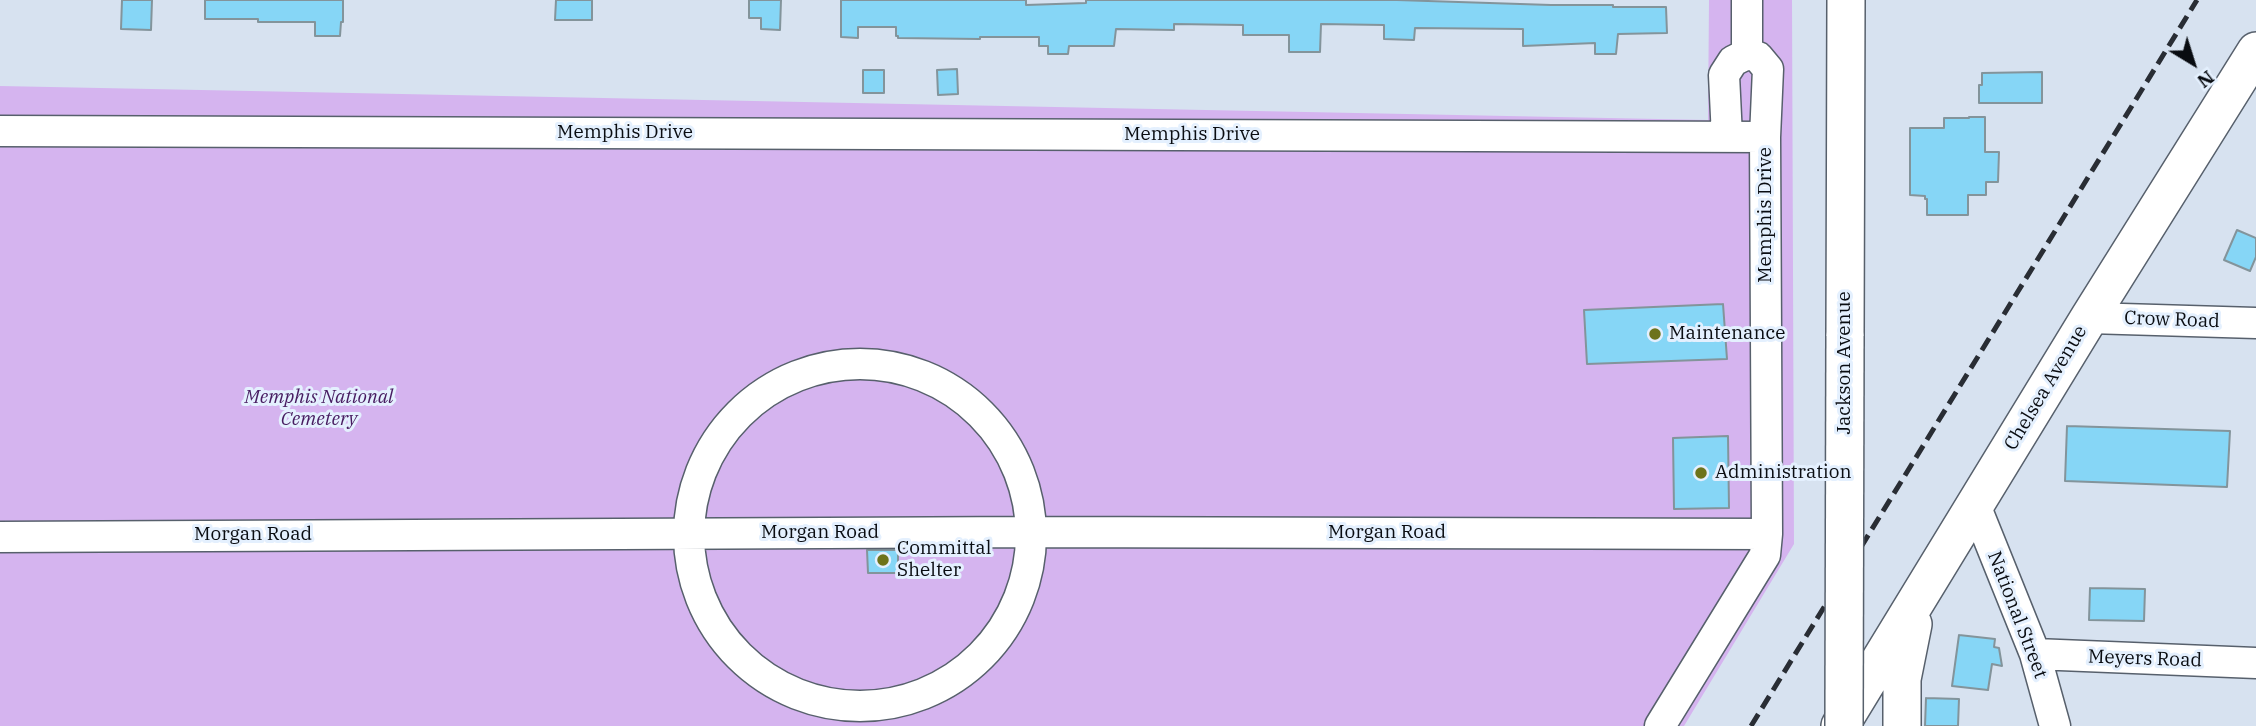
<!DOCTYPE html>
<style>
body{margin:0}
#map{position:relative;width:2256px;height:726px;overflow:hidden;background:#d7e2f0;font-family:"IBM Plex Serif",serif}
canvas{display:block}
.north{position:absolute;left:2158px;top:28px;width:70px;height:70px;-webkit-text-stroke:5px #e4f0fe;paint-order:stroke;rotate:142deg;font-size:19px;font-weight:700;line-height:28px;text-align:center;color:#090c11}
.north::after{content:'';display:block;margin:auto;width:24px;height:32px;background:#090c11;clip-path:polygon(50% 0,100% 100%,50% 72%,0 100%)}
</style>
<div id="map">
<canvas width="2256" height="726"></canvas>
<div class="north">N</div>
</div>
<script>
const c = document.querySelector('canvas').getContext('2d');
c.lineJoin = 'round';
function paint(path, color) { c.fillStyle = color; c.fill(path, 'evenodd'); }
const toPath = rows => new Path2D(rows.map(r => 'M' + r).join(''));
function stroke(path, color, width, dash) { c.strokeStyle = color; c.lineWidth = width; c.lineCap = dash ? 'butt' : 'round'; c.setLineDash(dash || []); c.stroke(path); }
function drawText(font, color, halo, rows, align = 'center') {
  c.font = font + ' "IBM Plex Serif",serif'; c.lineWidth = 6; c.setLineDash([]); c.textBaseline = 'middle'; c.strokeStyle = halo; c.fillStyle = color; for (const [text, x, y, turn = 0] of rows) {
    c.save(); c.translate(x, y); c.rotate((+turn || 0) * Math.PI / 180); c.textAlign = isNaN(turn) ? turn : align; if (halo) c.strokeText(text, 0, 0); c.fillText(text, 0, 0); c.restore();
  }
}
paint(toPath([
 [1709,0,1792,0,1794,544,1684,726,0,726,0,86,1708,120]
]), '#d5b4ef');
const building = toPath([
 [122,0,152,0,151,30,121,29,122,0],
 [205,0,343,0,343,22,341,22,340,36,315,36,315,22,258,22,258,19,205,19,205,0],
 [556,0,592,0,592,20,555,20,556,0],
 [749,0,781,0,780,30,761,29,761,18,749,18,749,0],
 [841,0,1026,0,1026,5,1086,3,1086,0,1397,0,1551,5,1613,5,1613,7,1666,7,1667,33,1618,34,1616,54,1595,54,1595,43,1523,46,1523,29,1415,28,1414,40,1384,39,1384,25,1321,24,1320,52,1289,52,1289,35,1243,35,1243,25,1174,24,1174,30,1116,29,1114,46,1069,46,1068,54,1048,54,1048,46,1039,46,1039,37,980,37,980,39,898,38,898,36,896,36,896,27,858,27,858,38,841,37,841,0],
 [957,69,958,94,938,95,937,70,957,69],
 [863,70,884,70,884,93,863,93,863,70],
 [2042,72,2042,103,1979,103,1979,85,1982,85,1982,73,2042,72],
 [1969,117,1985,117,1985,152,1999,152,1998,182,1986,182,1986,195,1968,195,1968,215,1927,215,1927,199,1925,199,1925,196,1910,195,1910,128,1944,128,1944,118,1969,118,1969,117],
 [2237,230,2256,238,2256,257,2250,271,2224,260,2237,230],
 [1723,304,1727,359,1587,364,1584,310,1723,304],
 [2067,426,2230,431,2227,487,2065,481,2067,426],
 [1728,436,1729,508,1674,509,1673,438,1728,436],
 [867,550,898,550,898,573,868,573,867,550],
 [2090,588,2145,589,2144,621,2089,620,2090,588],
 [1959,635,1995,639,1994,647,1999,648,2002,666,1992,664,1988,690,1952,686,1959,635],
 [1926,698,1959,699,1958,726,1925,726,1926,698]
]);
paint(building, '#86d6f6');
stroke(building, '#83949b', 2);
const minor = toPath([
 [1747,54,1747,0],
 [0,131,1765,137,1767,534,1765,555,1660,726],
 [1727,137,1724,75,1733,61,1747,54,1758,57,1768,69,1765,137],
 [2089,318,2256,323],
 '689 535a171 171 0 1 1 342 0a171 171 0 1 1-342 0Z',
 [1975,505,2035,654,2055,726],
 [0,537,1032,532,1767,534],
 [2035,654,2256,663]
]);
const major = toPath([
 [1845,336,1846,0],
 [1840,726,2089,318,2256,51],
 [1902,726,1902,679,1913,624]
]);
stroke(minor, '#57606c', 33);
stroke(major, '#57606c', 40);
stroke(minor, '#fff', 30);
stroke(major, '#fff', 37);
stroke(toPath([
 [1751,726,2197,0]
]), '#292d34', 5, [14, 7]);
const majorBridge = toPath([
 [1844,726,1845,336]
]);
stroke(majorBridge, '#57606c', 40, []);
stroke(majorBridge, '#fff', 37);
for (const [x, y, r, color] of [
 [1655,334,7,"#6d731b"],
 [1701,473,7,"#6d731b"],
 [883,560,7,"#6d731b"]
]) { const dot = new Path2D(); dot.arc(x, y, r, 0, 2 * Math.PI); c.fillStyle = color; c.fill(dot); stroke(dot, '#e4f0fe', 2.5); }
drawText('19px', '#090c11', '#e4f0fe', [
 ["Memphis Drive",625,133],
 ["Memphis Drive",1192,135],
 ["Memphis Drive",1766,215,-90],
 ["Crow Road",2172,320,2],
 ["Jackson Avenue",1845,363,-90],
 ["Chelsea Avenue",2046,388,-59],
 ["Morgan Road",820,533],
 ["Morgan Road",1387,533],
 ["Morgan Road",253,535],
 ["National Street",2017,615,69],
 ["Meyers Road",2145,659,2]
]);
drawText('19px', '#090c11', '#e4f0fe', [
 ["Maintenance",1669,334],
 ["Administration",1715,473],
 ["Committal",897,549],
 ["Shelter",897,571]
], 'left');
drawText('italic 19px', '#471b60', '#e4f0fe', [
 ["Memphis National",319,398],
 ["Cemetery",319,420]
]);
</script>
